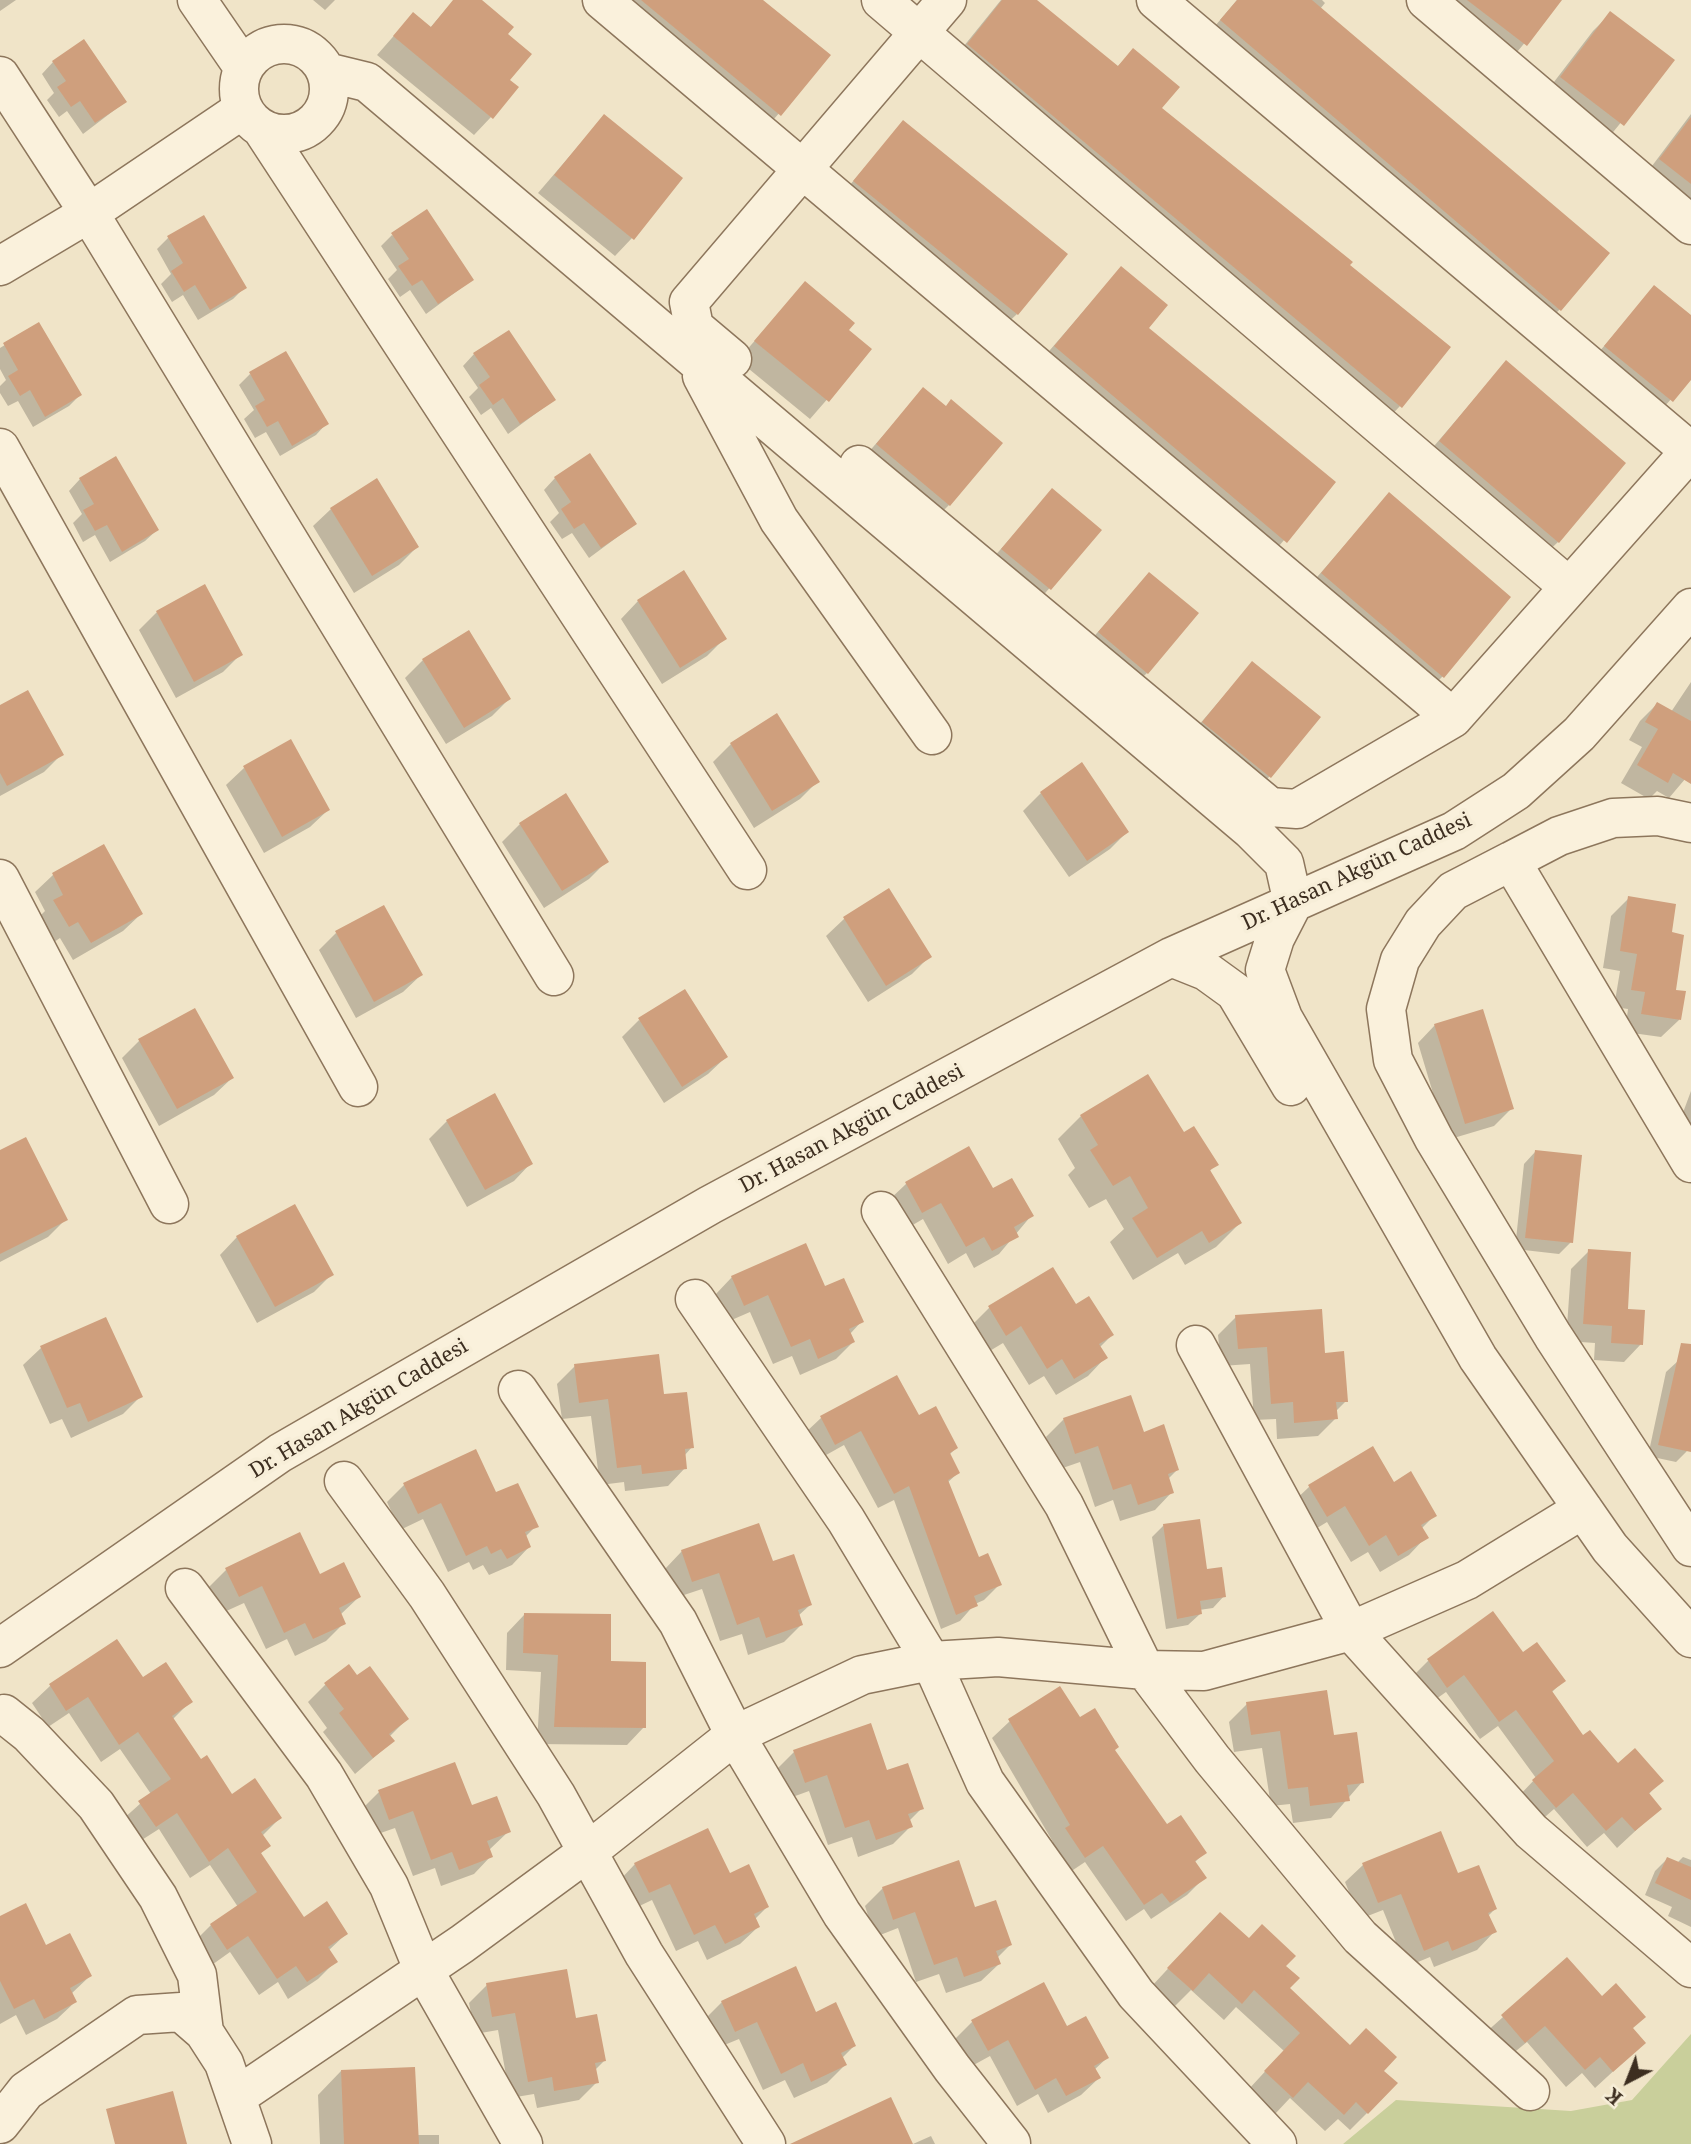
<!DOCTYPE html>
<meta charset="utf-8">
<style>
body{margin:0}
#map{position:relative;width:1691px;height:2144px;overflow:hidden;background:#f0e4c8;font-family:"Noto Serif",serif}
canvas{display:block}
.north{position:absolute;left:1593px;top:2046px;width:70px;height:70px;-webkit-text-stroke:5px #f7eed8;paint-order:stroke;rotate:222deg;font-size:19px;font-weight:700;line-height:28px;text-align:center;color:#3d2e20}
.north::after{content:'';display:block;margin:auto;width:24px;height:32px;background:#3d2e20;clip-path:polygon(50% 0,100% 100%,50% 72%,0 100%)}
</style>
<div id="map">
<canvas width="1691" height="2144"></canvas>
<div class="north">K</div>
</div>
<script>
const c = document.querySelector('canvas').getContext('2d');
c.lineJoin = 'round';
function paint(path, color) { c.fillStyle = color; c.fill(path, 'evenodd'); }
const toPath = rows => new Path2D(rows.map(r => 'M' + r).join(''));
function stroke(path, color, width, dash) { c.strokeStyle = color; c.lineWidth = width; c.lineCap = dash ? 'butt' : 'round'; c.setLineDash(dash || []); c.stroke(path); }
function drawText(font, color, halo, rows, align = 'center') {
  c.font = font + ' "Noto Serif",serif'; c.lineWidth = 7; c.setLineDash([]); c.textBaseline = 'middle'; c.strokeStyle = halo; c.fillStyle = color; for (const [text, x, y, turn = 0] of rows) {
    c.save(); c.translate(x, y); c.rotate((+turn || 0) * Math.PI / 180); c.textAlign = isNaN(turn) ? turn : align; if (halo) c.strokeText(text, 0, 0); c.fillText(text, 0, 0); c.restore();
  }
}
paint(toPath([
 [1691,2034,1691,2144,1343,2144,1396,2100,1571,2111,1632,2100]
]), '#c9cf9b');
paint(toPath([
 [0,0,16,0,0,11],
 [313,0,335,0,325,10],
 [454,0,468,0,505,35,508,80,491,117,474,135,377,55,413,14,430,28],
 [606,0,761,0,828,56,762,133],
 [1001,0,1035,0,1117,67,1134,50,1160,109,1348,266,1400,406,1383,424,951,62],
 [1237,0,1322,0,1325,3,1320,9,1560,309,1543,327,1204,39],
 [1436,0,1560,0,1508,63],
 [1611,13,1672,60,1605,142,1544,95,1593,31],
 [53,62,125,102,83,134,67,111,59,117,47,100,54,93,42,74],
 [1691,114,1691,217,1643,178],
 [604,116,632,238,615,256,538,193],
 [903,123,1017,314,999,331,837,200],
 [203,217,245,287,233,299,198,320,183,295,172,302,161,284,171,274,157,249,168,238],
 [392,235,472,280,426,314,410,290,400,297,388,279,397,270,381,246],
 [1121,268,1146,328,1333,482,1268,559,1037,365],
 [805,283,847,331,870,350,810,419,738,360],
 [1654,287,1691,318,1691,377,1654,418,1588,365],
 [39,324,80,395,69,406,33,427,18,401,8,406,0,393,0,386,6,380,0,369,0,348],
 [474,354,554,400,508,434,491,408,481,415,469,397,478,388,463,366],
 [1506,362,1558,542,1540,559,1423,459],
 [250,374,327,423,316,435,280,456,266,432,255,438,244,419,254,410,239,385],
 [924,389,949,505,932,522,859,463],
 [555,478,635,524,589,558,572,533,562,539,550,522,559,513,544,490],
 [80,479,157,530,145,541,110,562,95,535,83,542,73,523,82,514,69,491],
 [1052,491,1100,530,1033,607,985,567],
 [1389,494,1443,676,1425,694,1305,591],
 [331,509,417,547,399,565,354,593,313,526],
 [1149,574,1147,673,1129,690,1082,650],
 [204,586,241,654,223,672,176,698,139,630,157,612],
 [638,601,725,638,707,656,662,684,621,619],
 [423,660,509,699,492,716,446,744,405,678],
 [1252,663,1270,776,1252,794,1186,740],
 [1691,682,1691,772,1669,798,1657,791,1649,799,1621,783,1642,747,1629,740,1640,721,1657,704,1671,712],
 [0,707,62,754,44,772,0,796],
 [776,716,817,782,800,799,754,828,713,762,731,744],
 [244,768,328,810,310,827,264,853,226,785],
 [1041,793,1127,832,1110,849,1069,877,1023,811],
 [520,824,606,862,589,879,544,908,502,842],
 [103,847,141,914,123,931,73,960,60,938,51,944,37,919,45,911,35,892,53,875],
 [889,890,930,956,912,974,868,1002,826,936,844,919],
 [1629,898,1670,934,1679,1020,1661,1037,1625,1032,1628,1009,1614,1007,1620,971,1603,968,1611,916],
 [336,933,421,975,403,992,356,1018,319,950],
 [639,1020,726,1057,708,1074,664,1103,622,1037],
 [1435,1025,1512,1108,1494,1126,1447,1140,1418,1043],
 [140,1040,232,1078,214,1095,159,1126,122,1058],
 [1691,1091,1691,1131,1678,1126],
 [494,1095,531,1163,514,1181,467,1207,429,1139,447,1121],
 [1081,1116,1183,1135,1216,1164,1209,1172,1240,1223,1216,1247,1185,1265,1178,1253,1133,1280,1110,1242,1124,1229,1106,1199,1089,1208,1068,1175,1075,1168,1058,1139],
 [969,1148,992,1190,1031,1216,999,1254,974,1268,966,1253,948,1264,923,1219,904,1230,888,1201,906,1184],
 [0,1152,66,1219,48,1237,0,1262],
 [1535,1152,1571,1242,1559,1254,1515,1249,1524,1164],
 [237,1237,332,1274,314,1292,257,1323,220,1255],
 [1589,1251,1626,1310,1641,1344,1624,1362,1594,1360,1595,1343,1566,1341,1571,1269],
 [732,1277,824,1288,861,1322,850,1334,853,1342,836,1359,800,1375,792,1356,773,1364,750,1312,727,1322,715,1295],
 [1075,1306,1112,1335,1099,1348,1105,1358,1088,1376,1056,1395,1044,1376,1029,1385,1003,1343,988,1352,972,1325,989,1308],
 [1236,1317,1324,1354,1346,1401,1335,1412,1336,1418,1318,1436,1277,1439,1276,1419,1254,1420,1250,1364,1221,1366,1218,1335],
 [41,1348,140,1397,123,1414,71,1438,62,1419,50,1424,23,1365],
 [1678,1361,1691,1364,1691,1436,1687,1451,1676,1462,1648,1456,1666,1372],
 [575,1366,662,1396,692,1447,684,1456,685,1468,668,1486,625,1491,624,1482,600,1485,591,1416,562,1419,557,1384],
 [897,1377,918,1417,956,1448,949,1455,958,1473,947,1483,978,1559,1000,1584,984,1600,975,1604,960,1621,941,1629,894,1500,878,1508,844,1445,819,1459,805,1433,821,1418],
 [1064,1419,1143,1434,1177,1470,1168,1479,1172,1492,1155,1510,1120,1521,1113,1500,1095,1507,1080,1462,1057,1470,1046,1437],
 [1372,1448,1393,1484,1435,1515,1421,1529,1426,1537,1409,1555,1380,1572,1368,1552,1351,1562,1327,1522,1309,1533,1291,1504,1309,1487],
 [404,1485,495,1495,536,1526,525,1537,529,1547,512,1565,489,1575,483,1565,473,1570,469,1562,448,1572,423,1519,400,1530,387,1502],
 [1164,1525,1224,1596,1213,1608,1199,1610,1200,1614,1188,1625,1166,1629,1152,1537],
 [682,1551,772,1563,810,1605,798,1616,801,1625,784,1642,748,1655,742,1634,720,1641,702,1589,675,1598,665,1569],
 [226,1570,319,1577,359,1597,340,1615,344,1623,326,1641,295,1656,287,1639,266,1649,244,1603,222,1613,209,1587],
 [524,1615,609,1663,644,1727,627,1745,537,1744,541,1672,506,1670,507,1633],
 [117,1641,142,1680,190,1702,172,1720,200,1761,232,1796,280,1818,262,1836,268,1846,260,1854,304,1919,346,1934,328,1951,335,1962,318,1979,288,1999,278,1982,259,1995,230,1952,209,1967,193,1943,211,1925,238,1907,210,1865,190,1878,159,1829,137,1843,122,1820,151,1794,120,1749,101,1762,69,1713,48,1727,32,1703,50,1686],
 [1522,1655,1563,1681,1551,1693,1583,1738,1618,1766,1661,1781,1648,1795,1659,1809,1617,1848,1604,1833,1587,1847,1554,1809,1537,1824,1516,1799,1536,1778,1498,1726,1480,1739,1446,1692,1429,1704,1411,1678,1428,1661],
 [356,1678,407,1719,389,1737,393,1741,355,1774,323,1732,327,1728,308,1702,326,1684],
 [1247,1704,1333,1737,1362,1782,1331,1818,1293,1823,1290,1804,1271,1806,1262,1748,1234,1752,1229,1722],
 [1080,1720,1166,1826,1205,1852,1194,1863,1204,1878,1187,1895,1151,1919,1144,1909,1126,1921,1085,1862,1067,1874,1048,1847,1053,1842,992,1738,1010,1721],
 [794,1752,886,1773,922,1808,909,1821,911,1826,893,1844,858,1857,852,1837,828,1845,809,1791,787,1799,777,1769],
 [379,1792,471,1808,509,1831,489,1850,491,1856,474,1874,441,1886,435,1868,413,1876,395,1828,372,1836,361,1810],
 [1440,1833,1457,1876,1495,1909,1488,1916,1494,1932,1477,1950,1434,1967,1430,1957,1406,1967,1383,1910,1360,1919,1345,1882,1363,1865],
 [1683,1857,1691,1860,1691,1927,1668,1916,1672,1907,1645,1895,1655,1871,1667,1859,1677,1863],
 [635,1864,729,1875,767,1907,755,1919,758,1927,740,1944,707,1960,698,1941,676,1951,652,1900,631,1910,618,1882],
 [883,1888,974,1909,1010,1945,997,1958,999,1964,981,1981,946,1993,939,1974,916,1982,898,1928,875,1937,865,1906],
 [0,1918,90,1976,71,1994,75,2002,57,2019,26,2035,16,2015,0,2024],
 [1202,1932,1248,1940,1284,1966,1288,1989,1349,2047,1382,2071,1367,2113,1350,2130,1338,2119,1325,2131,1290,2098,1275,2114,1248,2090,1284,2051,1236,2007,1224,2020,1191,1990,1174,2007,1151,1987],
 [1567,1960,1644,2043,1595,2088,1582,2073,1566,2087,1527,2042,1506,2059,1484,2034],
 [487,1985,574,2020,604,2061,595,2070,597,2082,579,2100,537,2108,534,2094,510,2098,498,2030,475,2034,469,2003],
 [722,2002,815,2014,854,2046,842,2058,845,2065,827,2083,794,2098,785,2080,763,2090,739,2039,717,2048,704,2020],
 [972,2022,1066,2028,1107,2058,1094,2070,1099,2078,1081,2095,1048,2113,1038,2094,1017,2106,990,2056,970,2067,955,2039],
 [341,2071,417,2135,439,2135,439,2144,320,2144,318,2095],
 [931,2136,935,2144,913,2144]
]), '#0003');
paint(toPath([
 [453,0,482,0,514,27,508,34,532,54,510,80,519,87,493,119,393,36,413,12,431,27],
 [641,0,763,0,831,55,781,116],
 [1002,0,1037,0,1118,66,1133,48,1180,87,1162,108,1353,262,1350,265,1451,347,1402,408,967,44],
 [1237,0,1312,0,1610,253,1561,311,1220,20],
 [1467,0,1562,0,1527,46],
 [1610,11,1675,60,1624,126,1560,77],
 [84,39,127,102,95,123,80,101,71,107,57,87,66,81,52,61],
 [604,114,683,178,634,240,554,175],
 [1691,117,1691,184,1659,159],
 [903,120,1068,254,1018,315,853,181],
 [427,209,474,280,438,304,422,280,412,286,398,266,409,259,391,233],
 [204,215,247,288,210,310,195,285,184,292,171,271,183,263,167,236],
 [1121,266,1168,305,1149,328,1336,482,1287,543,1054,346],
 [805,281,855,323,849,330,872,349,829,402,754,341],
 [1654,285,1691,315,1691,380,1673,402,1604,346],
 [39,322,82,395,45,417,30,390,20,396,8,376,18,370,3,343],
 [509,330,556,400,520,424,503,398,493,405,479,385,490,377,473,353],
 [286,351,329,424,292,446,278,421,267,427,255,406,265,400,249,372],
 [1506,360,1626,463,1559,543,1439,441],
 [923,387,946,406,951,399,1003,443,950,506,876,444],
 [590,453,637,524,601,548,584,523,574,529,561,509,571,502,554,477],
 [116,456,159,530,122,552,107,525,95,531,83,510,94,504,79,478],
 [377,478,419,547,372,576,330,508],
 [1052,488,1102,530,1051,590,1001,549],
 [1389,492,1511,597,1444,678,1321,573],
 [684,570,727,639,680,668,637,600],
 [1149,572,1199,613,1148,674,1098,632],
 [205,584,243,655,194,682,156,611],
 [469,630,511,699,464,728,422,659],
 [1252,661,1321,717,1271,778,1202,722],
 [28,690,64,755,7,786,0,773,0,705],
 [1657,702,1691,721,1691,784,1673,773,1668,783,1637,765,1658,729,1645,722],
 [777,713,820,782,772,811,730,743],
 [291,739,330,810,282,837,243,766],
 [1082,762,1129,832,1087,861,1040,792],
 [566,793,609,862,562,891,519,823],
 [104,844,143,914,91,943,78,922,69,927,53,900,63,895,52,873],
 [889,888,932,957,886,986,843,917],
 [1628,896,1676,904,1672,932,1684,935,1676,990,1686,991,1681,1020,1641,1014,1645,992,1631,990,1637,954,1620,951],
 [384,905,423,975,374,1002,335,931],
 [685,989,728,1057,682,1087,638,1018],
 [195,1008,234,1078,177,1109,138,1039],
 [1483,1009,1514,1109,1465,1124,1434,1024],
 [1148,1074,1184,1132,1194,1126,1219,1165,1210,1170,1242,1223,1209,1243,1202,1231,1157,1258,1132,1218,1148,1208,1130,1176,1113,1186,1090,1150,1098,1145,1080,1115],
 [495,1093,533,1164,485,1190,446,1120],
 [26,1137,68,1220,0,1254,0,1150],
 [969,1146,993,1188,1012,1178,1034,1216,1014,1227,1019,1237,992,1251,984,1237,966,1247,941,1203,922,1213,905,1182],
 [1535,1150,1582,1155,1573,1243,1525,1238],
 [295,1204,334,1275,275,1307,236,1236],
 [806,1243,825,1286,844,1278,864,1322,849,1329,855,1342,818,1359,810,1339,791,1347,768,1295,744,1306,731,1276],
 [1588,1249,1631,1252,1628,1309,1645,1310,1643,1345,1611,1343,1612,1326,1583,1324],
 [1053,1267,1076,1304,1089,1296,1114,1335,1099,1344,1108,1358,1074,1379,1062,1359,1047,1369,1021,1326,1006,1336,988,1306],
 [1322,1309,1325,1353,1344,1351,1348,1402,1336,1402,1338,1419,1294,1423,1293,1402,1271,1404,1267,1347,1238,1349,1235,1315],
 [106,1317,143,1397,88,1422,80,1403,67,1408,40,1346],
 [1681,1343,1691,1344,1691,1452,1658,1445],
 [659,1354,664,1394,687,1392,694,1448,685,1449,687,1469,642,1474,641,1465,617,1468,608,1399,579,1403,574,1364],
 [897,1375,919,1415,936,1406,958,1448,950,1453,960,1473,948,1480,979,1557,988,1553,1002,1585,974,1596,978,1606,956,1615,909,1486,894,1494,861,1431,835,1445,820,1416],
 [1131,1395,1144,1432,1164,1424,1179,1470,1168,1474,1174,1493,1138,1505,1131,1484,1113,1490,1098,1446,1075,1454,1063,1418],
 [1373,1446,1394,1482,1411,1471,1437,1516,1421,1525,1429,1538,1398,1556,1386,1535,1369,1546,1345,1506,1327,1517,1308,1485],
 [476,1449,496,1492,518,1483,539,1527,525,1532,531,1547,507,1559,501,1549,491,1554,487,1546,466,1556,441,1503,418,1514,403,1483],
 [1200,1519,1207,1569,1222,1567,1226,1597,1200,1601,1202,1614,1177,1619,1163,1524],
 [759,1523,773,1561,794,1554,812,1605,798,1610,803,1625,766,1638,759,1617,737,1625,719,1573,692,1582,681,1550],
 [300,1532,320,1574,344,1562,361,1597,339,1608,346,1624,313,1639,305,1623,284,1633,262,1586,239,1597,225,1568],
 [1493,1611,1523,1652,1537,1642,1566,1681,1552,1691,1583,1735,1590,1730,1618,1763,1635,1748,1664,1781,1649,1793,1662,1809,1635,1831,1622,1817,1606,1831,1573,1793,1556,1808,1532,1780,1554,1761,1516,1710,1499,1722,1464,1675,1447,1688,1427,1659],
 [524,1613,611,1614,611,1661,646,1662,646,1728,554,1727,558,1655,523,1653],
 [117,1639,143,1677,166,1662,193,1702,172,1716,201,1759,207,1755,232,1794,255,1778,282,1818,261,1832,271,1846,261,1853,304,1917,327,1901,348,1934,328,1947,338,1962,307,1982,296,1966,277,1979,248,1936,227,1950,210,1924,257,1892,228,1848,209,1862,177,1813,156,1827,138,1801,171,1779,138,1732,119,1745,88,1697,66,1711,49,1684],
 [349,1664,357,1675,370,1666,409,1719,389,1734,395,1741,373,1758,339,1713,344,1709,324,1683],
 [1060,1686,1080,1717,1095,1708,1119,1747,1115,1750,1167,1824,1181,1815,1207,1853,1195,1861,1207,1878,1170,1903,1162,1893,1144,1905,1103,1846,1085,1858,1065,1828,1070,1825,1008,1719],
 [1327,1690,1334,1735,1357,1732,1364,1783,1347,1785,1350,1801,1310,1806,1308,1787,1288,1789,1280,1731,1251,1735,1246,1702],
 [871,1723,887,1770,908,1763,924,1809,908,1814,913,1827,876,1840,869,1820,845,1828,827,1775,805,1783,793,1750],
 [455,1762,472,1805,497,1796,511,1832,487,1841,493,1857,459,1870,452,1852,431,1860,413,1811,389,1820,378,1790],
 [708,1828,730,1873,749,1864,769,1907,754,1914,760,1927,725,1944,715,1925,694,1935,670,1884,649,1893,634,1863],
 [1441,1831,1458,1873,1479,1865,1497,1909,1488,1913,1497,1932,1452,1951,1448,1941,1424,1951,1401,1894,1378,1903,1362,1863],
 [1667,1857,1691,1867,1691,1900,1655,1883],
 [959,1860,975,1907,996,1900,1012,1945,996,1951,1001,1964,964,1977,957,1957,934,1965,915,1912,893,1920,882,1887],
 [26,1903,46,1945,70,1933,92,1976,70,1988,77,2002,44,2019,34,1999,14,2009,0,1981,0,1916],
 [1220,1912,1249,1938,1262,1924,1296,1956,1286,1966,1300,1978,1290,1988,1350,2045,1366,2028,1397,2057,1384,2071,1398,2083,1368,2114,1356,2102,1344,2115,1308,2082,1293,2098,1264,2071,1300,2033,1254,1990,1242,2004,1209,1973,1193,1991,1167,1968],
 [1567,1957,1602,1996,1616,1983,1646,2017,1633,2028,1646,2043,1613,2072,1600,2057,1585,2070,1545,2026,1525,2043,1501,2015],
 [796,1966,816,2012,836,2002,856,2046,841,2053,847,2065,811,2082,803,2063,781,2074,757,2022,735,2032,721,2001],
 [567,1969,576,2018,597,2014,606,2061,595,2063,599,2083,554,2091,552,2077,528,2082,515,2013,492,2017,486,1983],
 [1044,1982,1067,2026,1086,2016,1109,2058,1094,2066,1101,2078,1066,2096,1056,2078,1035,2090,1008,2040,988,2051,971,2020],
 [415,2067,419,2144,344,2144,341,2070],
 [173,2091,187,2144,115,2144,106,2109],
 [891,2097,913,2144,790,2144]
]), '#cf9f7d');
const minor = toPath([
 [197,0,243,67],
 [602,0,1453,718],
 [881,0,1569,587],
 [1156,0,1690,451],
 [1426,0,1691,225],
 '239 89a45 45 0 1 1 90 0a45 45 0 1 1-90 0Z',
 [326,72,367,82,1251,830,1284,863,1293,903,1275,938,1265,970,1283,1018,1478,1358,1610,1548,1691,1638],
 [0,76,89,213,554,976],
 [262,129,747,870],
 [0,266,89,213,243,109],
 [732,359,694,327,689,302,947,0],
 [702,376,779,520,932,735],
 [0,448,358,1087],
 [859,465,1270,807,1297,809,1453,718,1691,450],
 [1511,861,1559,836,1613,818,1658,816,1691,823],
 [0,879,169,1204],
 [1171,957,1206,971,1235,992,1291,1086],
 [1691,1163,1511,861,1453,891,1423,923,1400,960,1386,1009,1393,1060,1434,1139,1553,1336,1691,1547],
 [881,1211,1064,1505,1145,1670,1212,1759,1360,1937,1530,2091],
 [695,1299,846,1520,931,1661,985,1782,1136,1994,1277,2144],
 [1196,1345,1351,1631,1531,1831,1691,1968],
 [518,1390,678,1622,735,1735,842,1914,952,2068,1011,2143],
 [344,1481,427,1595,556,1795,644,1954,766,2144],
 [185,1588,324,1775,389,1886,423,1969,523,2144],
 [0,1648,280,1453,710,1205,1171,957,1454,831,1516,791,1579,734,1691,608],
 [4,1714,29,1734,96,1805,158,1897,197,1975,204,2032],
 [236,2097,462,1944,586,1853,735,1735,862,1675,931,1661,998,1657,1145,1670,1204,1671,1351,1631,1467,1580,1583,1509],
 [0,2124,26,2091,137,2015,181,2012,204,2032,224,2063,252,2144]
]);
stroke(minor, '#8d765c', 41);
stroke(minor, '#faf1dc', 38);
drawText('21px', '#3d2e20', '#f7eed8', [
 ["Dr. Hasan Akgün Caddesi",1357,872,-25],
 ["Dr. Hasan Akgün Caddesi",852,1129,-28],
 ["Dr. Hasan Akgün Caddesi",359,1409,-31]
]);
</script>
